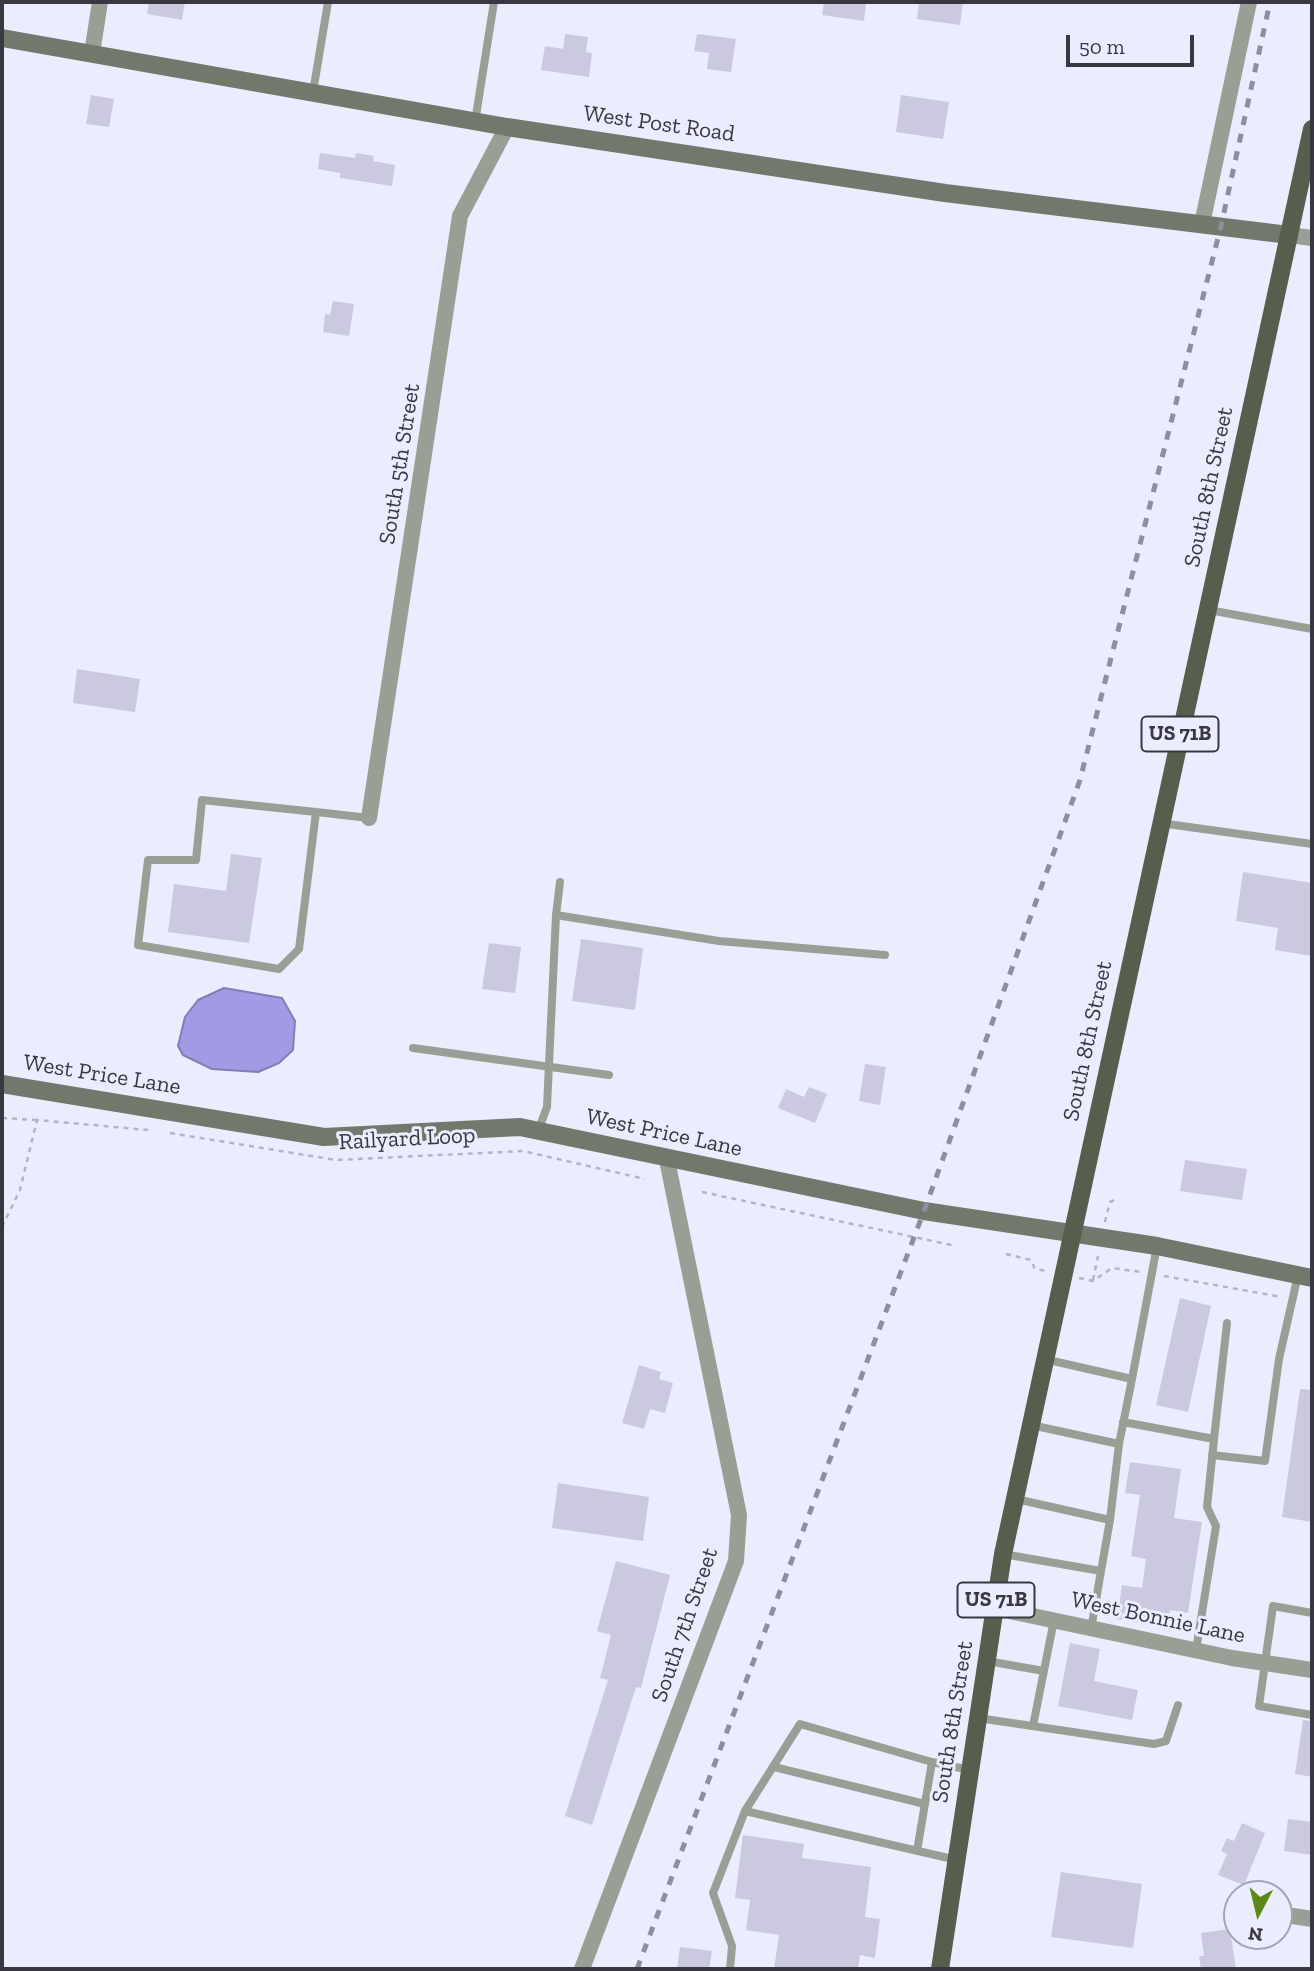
<!DOCTYPE html>
<style>
body{margin:0}
#map{position:relative;width:1314px;height:1971px;overflow:hidden;background:#ececff;font-family:"Zilla Slab",serif}
canvas{display:block}
.frame{position:absolute;inset:0;border:4px solid #393842;pointer-events:none}
.north{position:absolute;left:1223px;top:1880px;width:70px;height:70px;box-sizing:border-box;background:#ececff;border:2px solid #a4a4b3;border-radius:50%;rotate:187deg;font-size:19px;font-weight:700;line-height:28px;text-align:center;color:#393842}
.north::after{content:'';display:block;margin:auto;width:24px;height:32px;background:#5d8817;clip-path:polygon(50% 0,100% 100%,50% 72%,0 100%)}
.scale{position:absolute;left:1066px;top:35px;width:128px;height:32px;box-sizing:border-box;border:4px solid #393842;border-top:0;padding-left:9px;font-size:21px;line-height:24px;white-space:nowrap;color:#393842;-webkit-text-stroke:5px #ececff;paint-order:stroke}
</style>
<div id="map">
<canvas width="1314" height="1971"></canvas>
<div class="frame"></div>
<div class="north">N</div>
<div class="scale">50 m</div>
</div>
<script>
const c = document.querySelector('canvas').getContext('2d');
c.lineJoin = 'round';
function paint(path, color) { c.fillStyle = color; c.fill(path, 'evenodd'); }
const toPath = rows => new Path2D(rows.map(r => 'M' + r).join(''));
function stroke(path, color, width, dash) { c.strokeStyle = color; c.lineWidth = width; c.lineCap = dash ? 'butt' : 'round'; c.setLineDash(dash || []); c.stroke(path); }
function drawText(font, color, halo, rows, align = 'center') {
  c.font = font + ' "Zilla Slab",serif'; c.lineWidth = 6; c.setLineDash([]); c.textBaseline = 'middle'; c.strokeStyle = halo; c.fillStyle = color; for (const [text, x, y, turn = 0] of rows) {
    c.save(); c.translate(x, y); c.rotate((+turn || 0) * Math.PI / 180); c.textAlign = isNaN(turn) ? turn : align; if (halo) c.strokeText(text, 0, 0); c.fillText(text, 0, 0); c.restore();
  }
}
const water = toPath([
 [224,988,282,998,295,1021,293,1050,279,1063,258,1072,212,1069,183,1055,178,1046,185,1017,198,1000,224,988]
]);
paint(water, '#a19be5');
stroke(water, '#827db4', 2);
paint(toPath([
 [149,2,185,2,182,20,147,14],
 [824,2,866,2,864,21,822,15],
 [919,2,963,2,960,25,917,19],
 [565,34,588,37,586,52,592,53,589,77,541,70,545,46,563,49],
 [697,34,736,39,731,72,707,69,709,53,694,51],
 [91,95,114,99,109,127,86,124],
 [901,95,949,102,943,139,896,132],
 [320,153,355,158,356,153,374,156,373,161,395,165,392,186,340,178,340,173,318,169],
 [333,301,354,304,349,336,323,332,325,314,330,315],
 [77,669,140,679,135,712,73,703],
 [231,854,262,858,249,943,168,932,174,884,226,891],
 [1243,872,1312,883,1312,956,1275,950,1278,928,1236,921],
 [581,939,643,948,635,1010,572,1001],
 [489,943,521,947,515,993,482,989],
 [865,1064,886,1067,880,1105,859,1101],
 [809,1087,827,1094,815,1123,778,1108,786,1089,804,1097],
 [1185,1160,1247,1169,1242,1200,1180,1191],
 [1180,1298,1211,1306,1188,1412,1156,1405],
 [639,1365,661,1372,659,1379,673,1383,665,1413,650,1409,644,1429,622,1423],
 [1300,1389,1312,1390,1312,1522,1282,1517],
 [1130,1462,1181,1469,1174,1518,1202,1522,1188,1613,1170,1610,1168,1627,1117,1619,1122,1585,1142,1588,1146,1559,1131,1556,1140,1495,1125,1493],
 [558,1483,649,1497,643,1541,552,1528],
 [616,1561,670,1575,641,1688,636,1687,592,1825,565,1816,608,1680,600,1678,611,1635,597,1631],
 [1070,1643,1100,1649,1094,1681,1138,1690,1132,1720,1058,1706],
 [1303,1720,1312,1721,1312,1777,1295,1774],
 [1288,1819,1312,1822,1312,1855,1284,1851],
 [1242,1823,1265,1833,1244,1885,1218,1875,1227,1854,1221,1851,1227,1838,1234,1841],
 [743,1835,804,1844,802,1858,871,1867,865,1917,880,1919,875,1958,860,1955,858,1969,774,1969,779,1935,746,1930,750,1900,735,1898],
 [1061,1872,1142,1884,1133,1948,1051,1937],
 [1230,1929,1236,1969,1201,1969,1199,1956,1204,1956,1201,1933],
 [680,1947,712,1951,709,1969,677,1969]
]), '#cac9e0');
stroke(toPath([
 [2,1118,37,1120],
 [170,1133,336,1160,523,1151,645,1179],
 [702,1192,956,1246],
 [1105,1222,1110,1202,1117,1199],
 [2,1227,20,1190,37,1120,148,1130],
 [1006,1254,1031,1260,1035,1269,1048,1271],
 [1164,1276,1282,1297],
 [1079,1278,1093,1281,1112,1268,1141,1272],
 [1093,1280,1098,1256]
]), '#b4b4c4', 2.5, [5, 5]);
stroke(toPath([
 [313,92,328,2],
 [475,122,494,2],
 [1209,610,1312,629],
 [316,812,299,949,279,969,138,945,148,860,196,860,202,800,316,812,369,818],
 [1160,823,1312,844],
 [556,915,560,882],
 [413,1048,609,1075],
 [538,1131,547,1107,556,915,719,941,885,955],
 [1044,1359,1132,1379,1157,1246],
 [1123,1422,1214,1439,1207,1507,1216,1526,1196,1650],
 [1031,1425,1119,1444,1132,1379],
 [1214,1439,1227,1323],
 [1212,1455,1265,1461,1279,1359,1298,1275],
 [1016,1499,1110,1520,1101,1571],
 [1110,1520,1119,1444],
 [1003,1554,1101,1571,1091,1629],
 [1312,1613,1273,1606,1259,1706,1312,1715],
 [987,1661,1044,1671],
 [978,1718,1154,1744,1166,1741,1178,1705],
 [1033,1726,1054,1620],
 [774,1767,925,1804],
 [745,1811,957,1860],
 [917,1851,932,1762],
 [730,1969,732,1946,713,1893,745,1811,800,1724,932,1762,970,1770]
]), '#9a9f96', 8);
stroke(toPath([
 [92,53,100,2],
 [1202,224,1249,2],
 [1289,235,1312,238],
 [369,818,460,216,507,127],
 [995,1608,1232,1658,1312,1670],
 [1293,1916,1312,1919],
 [582,1969,736,1561,739,1515,667,1160]
]), '#9a9f96', 16);
stroke(toPath([
 [2,38,507,127,945,193,1289,235],
 [2,1084,324,1137,520,1127,924,1211,1157,1246,1312,1278]
]), '#72796c', 18);
stroke(toPath([
 [940,1969,1003,1554,1312,129]
]), '#565e4e', 18);
stroke(toPath([
 [637,1969,924,1211,1080,780,1221,226,1270,2]
]), '#8f8e9c', 5, [9, 9]);
for (const [x, y, w] of [
 [1180,734,77],
 [996,1600,77]
]) { const box = new Path2D(); box.roundRect(x - w / 2, y - 17.5, w, 35, 5); c.fillStyle = '#ececff'; c.fill(box); stroke(box, '#393842', 2); }
drawText('bold 21px', '#393842', null, [
 ["US 71B",1180,734],
 ["US 71B",996,1600]
]);
drawText('23px', '#393842', '#ececff', [
 ["West Post Road",659,124,8],
 ["South 5th Street",400,464,-81],
 ["South 8th Street",1209,487,-78],
 ["South 8th Street",1088,1041,-78],
 ["West Price Lane",102,1075,9],
 ["West Price Lane",664,1133,12],
 ["Railyard Loop",407,1139,-3],
 ["West Bonnie Lane",1158,1618,12],
 ["South 7th Street",685,1625,-71],
 ["South 8th Street",953,1722,-81]
]);
</script>
